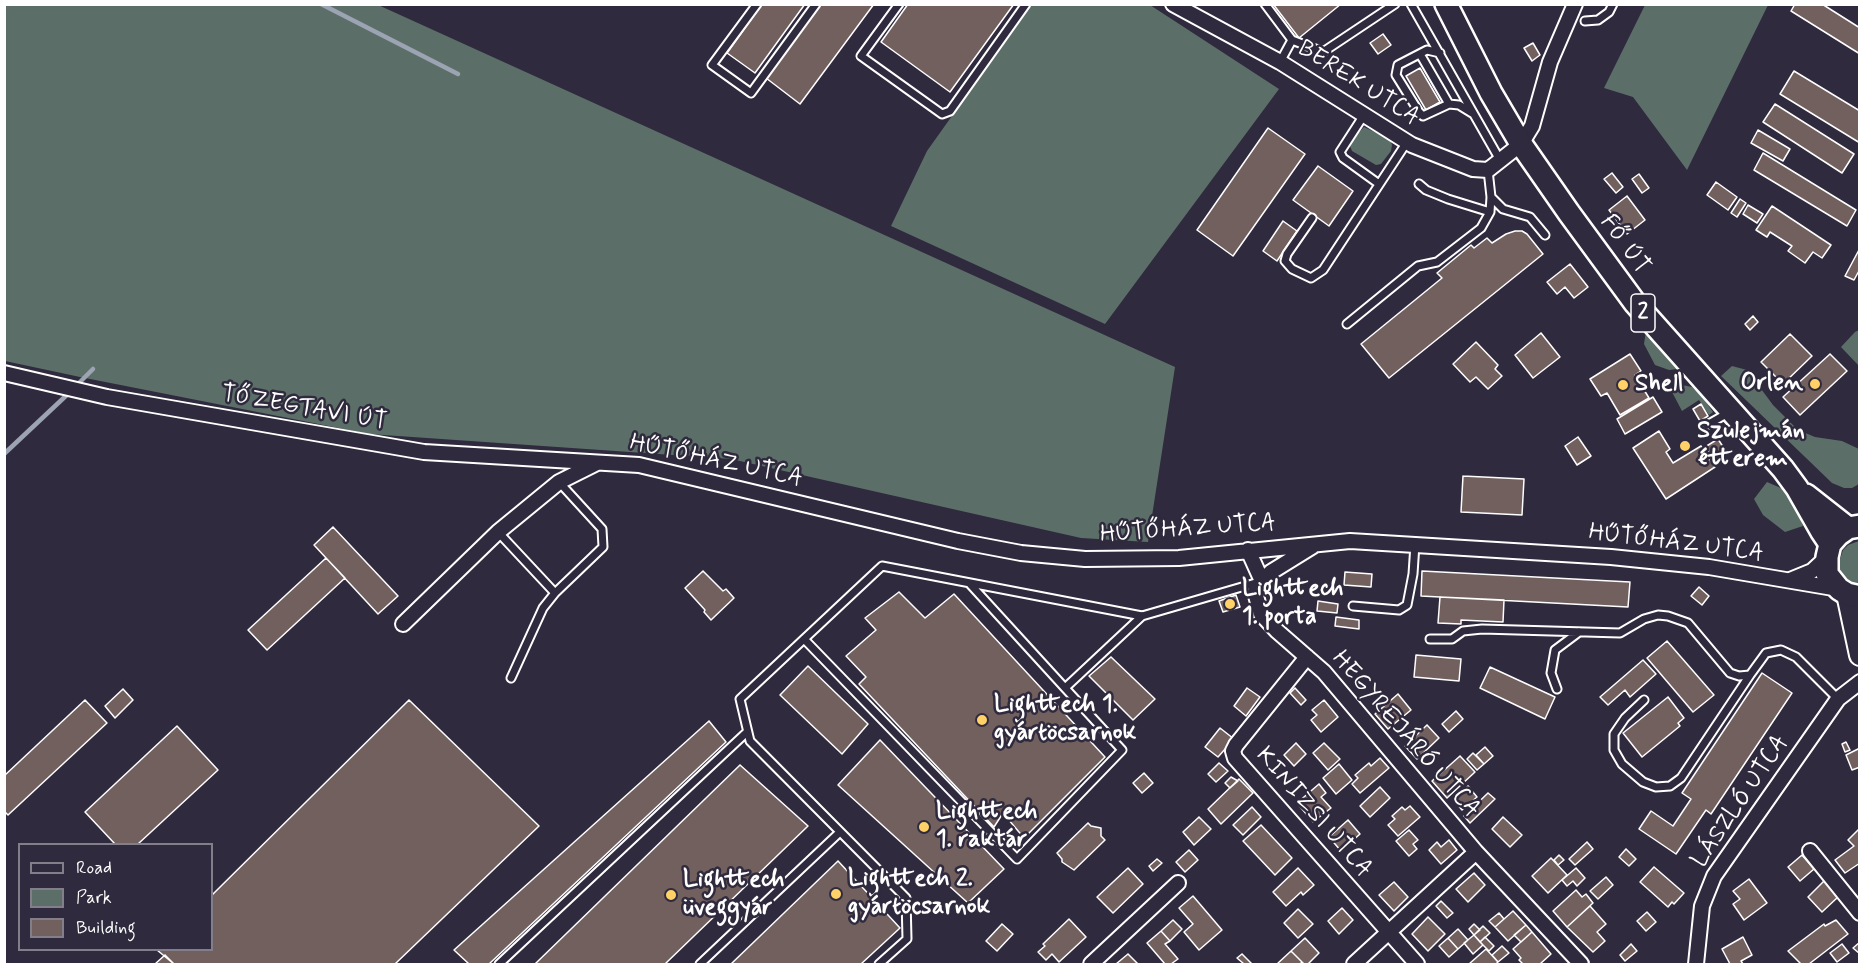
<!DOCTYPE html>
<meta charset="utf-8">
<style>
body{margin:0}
#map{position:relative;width:1864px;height:969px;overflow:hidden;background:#2f2a3d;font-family:Mynerve,sans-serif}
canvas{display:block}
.frame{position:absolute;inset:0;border:6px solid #fff;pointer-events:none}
.legend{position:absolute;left:18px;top:843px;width:195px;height:108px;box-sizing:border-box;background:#2f2a3d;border:2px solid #827f8b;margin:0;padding:8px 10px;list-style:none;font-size:18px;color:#fff}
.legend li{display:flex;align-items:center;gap:12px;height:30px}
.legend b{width:30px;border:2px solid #827f8b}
</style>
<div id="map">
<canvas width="1864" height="969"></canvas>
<div class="frame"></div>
<ul class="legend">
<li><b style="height:8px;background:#2f2a3d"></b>Road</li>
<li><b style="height:16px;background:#5b6f68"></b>Park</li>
<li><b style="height:16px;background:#72605f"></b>Building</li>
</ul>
</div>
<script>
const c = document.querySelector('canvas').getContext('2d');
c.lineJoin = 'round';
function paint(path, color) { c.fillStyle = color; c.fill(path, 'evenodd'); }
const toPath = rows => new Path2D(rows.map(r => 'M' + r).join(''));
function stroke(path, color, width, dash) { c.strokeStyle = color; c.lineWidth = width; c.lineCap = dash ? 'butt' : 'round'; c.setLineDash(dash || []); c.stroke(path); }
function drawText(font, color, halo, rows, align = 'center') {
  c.font = font + ' Mynerve,sans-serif'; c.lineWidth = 5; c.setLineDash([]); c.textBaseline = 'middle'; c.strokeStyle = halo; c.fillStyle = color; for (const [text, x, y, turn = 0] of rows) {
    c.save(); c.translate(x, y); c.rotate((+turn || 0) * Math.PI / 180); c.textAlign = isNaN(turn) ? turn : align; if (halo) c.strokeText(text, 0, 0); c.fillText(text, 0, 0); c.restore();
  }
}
paint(toPath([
 [376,4,1175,367,1148,542,1081,538,731,459,369,434,80,377,5,361,5,5],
 [1031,5,1150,5,1279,89,1105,324,891,226,927,151],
 [1645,5,1768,5,1687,170,1633,97,1604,88],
 [1364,127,1390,139,1392,145,1391,151,1381,164,1376,165,1352,151,1350,146,1352,140],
 [1859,330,1859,366,1841,347,1855,332],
 [1646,331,1677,369,1669,370,1655,365,1644,344],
 [1732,366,1747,370,1773,405,1798,430,1815,437,1842,441,1859,449,1859,484,1852,488,1844,488,1832,483,1721,376],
 [1682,385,1692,387,1701,395,1713,412,1709,415,1699,400,1682,411,1672,392,1676,386],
 [1767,482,1790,492,1803,526,1785,532,1763,515,1754,499],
 [1859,541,1859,587,1850,584,1844,579,1838,565,1843,550,1848,545]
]), '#5b6f68');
stroke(toPath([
 [321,4,458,74],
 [76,386,93,369],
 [4,454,70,392]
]), '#9ca3b2', 4.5);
const building = toPath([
 [762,4,805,4,755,73,727,53,762,4],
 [820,4,874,4,800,104,766,78,820,4],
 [908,4,1014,4,950,92,881,42,908,4],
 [1273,4,1341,4,1299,38,1273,4],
 [1795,4,1822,4,1860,28,1860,54,1791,11,1795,4],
 [1383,34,1391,45,1378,54,1370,43,1383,34],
 [1533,43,1540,55,1532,61,1524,48,1533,43],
 [1420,68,1440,102,1426,110,1406,76,1420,68],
 [1794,71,1860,111,1860,143,1780,94,1794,71],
 [1775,104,1854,154,1842,173,1763,122,1775,104],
 [1268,128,1305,154,1233,256,1197,230,1268,128],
 [1758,130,1790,149,1783,161,1751,143,1758,130],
 [1763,153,1856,210,1847,226,1754,170,1763,153],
 [1318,166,1353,191,1329,226,1293,200,1318,166],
 [1612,173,1623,187,1616,193,1604,179,1612,173],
 [1639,174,1649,188,1642,193,1632,179,1639,174],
 [1716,182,1737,197,1728,210,1707,195,1716,182],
 [1627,196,1645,220,1627,234,1609,210,1627,196],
 [1740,199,1746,203,1737,217,1731,213,1740,199],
 [1748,205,1763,214,1757,223,1743,214,1748,205],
 [1772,206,1831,245,1822,258,1813,252,1805,263,1788,251,1792,246,1770,232,1767,237,1756,230,1772,206],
 [1283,221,1297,231,1277,261,1263,251,1283,221],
 [1515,231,1522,231,1527,234,1543,254,1389,378,1361,344,1442,278,1437,273,1471,245,1474,248,1487,238,1492,243,1506,234,1515,231],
 [1860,248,1860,269,1854,280,1845,276,1860,248],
 [1570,264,1588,287,1574,298,1565,287,1557,294,1547,282,1570,264],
 [1753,316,1758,322,1750,330,1745,324,1753,316],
 [1541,333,1560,357,1533,378,1515,355,1541,333],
 [1790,334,1812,356,1783,384,1761,362,1790,334],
 [1476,342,1498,365,1495,369,1502,376,1488,389,1476,377,1470,382,1453,364,1476,342],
 [1630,354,1641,371,1635,375,1649,398,1620,415,1607,393,1601,396,1590,379,1630,354],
 [1830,354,1847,371,1800,415,1783,397,1830,354],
 [1653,397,1662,412,1625,434,1617,419,1653,397],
 [1701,404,1708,416,1700,421,1693,409,1701,404],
 [1659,431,1670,449,1666,452,1673,463,1701,446,1715,467,1666,499,1633,448,1659,431],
 [1578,437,1591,456,1577,465,1565,446,1578,437],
 [1718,439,1727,453,1714,462,1705,447,1718,439],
 [1463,476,1524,479,1522,515,1461,512,1463,476],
 [333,527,398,596,378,614,314,545,333,527],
 [326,558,345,578,267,650,248,630,326,558],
 [703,571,723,591,726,589,734,598,711,620,704,612,705,610,685,588,703,571],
 [1422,571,1630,582,1628,607,1421,596,1422,571],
 [1345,572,1372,574,1371,587,1344,585,1345,572],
 [1699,587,1709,596,1702,605,1691,596,1699,587],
 [899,592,925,618,954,594,1105,757,1024,838,1003,813,994,827,859,684,866,677,846,656,876,630,865,618,899,592],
 [1236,595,1240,607,1223,612,1219,601,1236,595],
 [1440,597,1504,600,1503,622,1461,620,1461,624,1438,623,1440,597],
 [1318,601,1338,604,1337,613,1317,611,1318,601],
 [1336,617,1359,620,1359,629,1335,626,1336,617],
 [1667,641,1714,695,1693,712,1647,658,1667,641],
 [1416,655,1461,659,1459,681,1414,677,1416,655],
 [1111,657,1155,699,1133,720,1089,676,1111,657],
 [1643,660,1656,674,1630,697,1625,690,1608,705,1600,697,1643,660],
 [808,666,868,724,842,754,780,695,808,666],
 [1490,667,1555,697,1545,719,1480,688,1490,667],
 [1762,673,1792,693,1711,814,1706,810,1676,854,1639,829,1651,811,1673,826,1691,799,1682,793,1762,673],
 [1247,688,1260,697,1246,716,1234,706,1247,688],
 [1295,688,1306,700,1301,705,1290,693,1295,688],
 [123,689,133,700,115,718,105,706,123,689],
 [1398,694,1411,710,1388,729,1375,714,1398,694],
 [1668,697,1684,718,1678,723,1680,726,1642,757,1623,733,1668,697],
 [85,700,107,723,8,815,4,811,4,776,85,700],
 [409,700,539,826,395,964,174,964,157,950,212,950,212,895,409,700],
 [1324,700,1338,717,1321,732,1311,720,1317,715,1312,710,1324,700],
 [1456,711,1463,719,1449,732,1442,724,1456,711],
 [709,721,726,742,489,964,469,964,454,950,709,721],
 [1427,725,1439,738,1417,759,1405,746,1427,725],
 [177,726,218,770,138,844,115,844,85,812,177,726],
 [1220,728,1234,739,1218,757,1205,747,1220,728],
 [880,740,1004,869,968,903,838,785,880,740],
 [1846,742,1850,750,1845,752,1842,744,1846,742],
 [1296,743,1306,754,1294,766,1284,755,1296,743],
 [1324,743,1340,759,1328,770,1313,753,1324,743],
 [1485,747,1493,756,1484,764,1476,755,1485,747],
 [1860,748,1860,767,1852,770,1846,755,1860,748],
 [1473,753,1484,764,1477,770,1467,759,1473,753],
 [1460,756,1475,772,1447,798,1432,781,1460,756],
 [1380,758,1389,768,1360,793,1352,784,1358,778,1355,775,1369,763,1371,766,1380,758],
 [1219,763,1228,771,1216,782,1208,774,1219,763],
 [1339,764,1352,780,1336,794,1323,778,1339,764],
 [740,765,808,826,665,964,535,964,740,765],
 [1144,773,1153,783,1142,793,1133,783,1144,773],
 [1231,777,1238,781,1230,788,1225,783,1231,777],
 [1239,779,1253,793,1221,824,1208,809,1239,779],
 [1319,784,1326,793,1321,797,1331,808,1313,822,1297,803,1319,784],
 [1468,786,1477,797,1462,810,1453,799,1468,786],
 [1380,787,1390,798,1370,817,1360,806,1380,787],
 [1488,793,1495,799,1470,823,1464,816,1488,793],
 [1410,806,1420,817,1398,836,1388,825,1395,819,1392,816,1402,807,1405,810,1410,806],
 [1252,807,1261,817,1243,835,1233,825,1252,807],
 [1199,817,1211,829,1194,845,1183,832,1199,817],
 [1503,817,1522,835,1510,847,1492,829,1503,817],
 [1348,820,1360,834,1341,851,1329,837,1348,820],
 [1088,823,1091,826,1101,828,1101,836,1105,840,1074,870,1062,862,1062,859,1057,853,1088,823],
 [1261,825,1292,858,1275,875,1243,841,1261,825],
 [1860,828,1860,863,1845,873,1835,860,1854,846,1848,840,1860,828],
 [1409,830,1418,840,1413,844,1417,849,1409,856,1396,841,1409,830],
 [1449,840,1457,850,1441,864,1429,850,1437,842,1441,847,1449,840],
 [1587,842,1593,849,1575,865,1569,859,1587,842],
 [1626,849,1636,859,1629,866,1619,857,1626,849],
 [1189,850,1198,860,1185,872,1176,862,1189,850],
 [1559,855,1564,860,1558,865,1554,860,1559,855],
 [1802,855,1814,869,1800,881,1788,867,1802,855],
 [1551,858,1567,875,1548,893,1532,876,1551,858],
 [1157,859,1162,863,1153,871,1149,866,1157,859],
 [838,861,900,928,861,964,731,964,838,861],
 [1654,867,1684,893,1674,904,1672,902,1668,907,1640,882,1654,867],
 [1128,868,1143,884,1113,913,1097,897,1128,868],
 [1298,868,1314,885,1303,895,1301,892,1286,906,1273,892,1298,868],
 [1576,868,1585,878,1577,886,1573,881,1567,886,1562,880,1576,868],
 [1474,873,1485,885,1468,902,1456,889,1474,873],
 [1606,877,1613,885,1598,899,1590,891,1606,877],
 [1749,879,1767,903,1744,920,1733,904,1740,899,1733,891,1749,879],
 [1824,881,1838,897,1822,912,1808,897,1824,881],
 [1394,882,1408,897,1394,911,1379,895,1394,882],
 [1576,890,1582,897,1586,894,1593,903,1567,927,1553,911,1576,890],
 [1193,896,1222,930,1199,950,1184,932,1193,924,1179,908,1193,896],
 [1441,901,1453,913,1447,918,1436,906,1441,901],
 [1590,906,1606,924,1597,932,1605,941,1593,952,1567,927,1590,906],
 [1342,908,1353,920,1339,934,1328,921,1342,908],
 [1298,909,1313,924,1298,938,1284,923,1298,909],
 [1513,911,1526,925,1508,941,1495,927,1513,911],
 [1647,912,1656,922,1646,931,1637,921,1647,912],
 [1499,913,1504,919,1495,927,1489,921,1499,913],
 [1428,917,1445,934,1428,951,1412,934,1428,917],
 [1069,919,1086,937,1059,962,1052,954,1046,960,1038,952,1045,946,1043,944,1069,919],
 [1173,920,1182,929,1170,941,1161,931,1173,920],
 [1836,920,1848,934,1809,964,1801,964,1788,951,1824,924,1825,926,1836,920],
 [1002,924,1013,934,997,951,986,941,1002,924],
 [1474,924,1480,930,1474,935,1469,929,1474,924],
 [1526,925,1532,932,1521,942,1514,935,1526,925],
 [1483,926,1490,933,1480,942,1474,935,1483,926],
 [1458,929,1468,940,1458,949,1448,938,1458,929],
 [1161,931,1170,941,1165,944,1178,959,1171,964,1165,964,1147,943,1161,931],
 [1532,932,1551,954,1540,964,1523,964,1519,960,1521,958,1513,949,1532,932],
 [1474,935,1483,945,1473,954,1464,943,1474,935],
 [1485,937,1494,946,1489,951,1480,942,1485,937],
 [1743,937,1752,955,1741,961,1743,964,1730,964,1722,949,1743,937],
 [1305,938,1319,953,1308,964,1304,964,1291,951,1305,938],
 [1448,938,1458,949,1449,957,1439,946,1448,938],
 [1860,942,1860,954,1853,948,1860,942],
 [1631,944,1637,951,1625,961,1620,955,1631,944],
 [1842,944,1849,953,1837,962,1830,953,1842,944],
 [1502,946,1509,953,1498,962,1492,955,1502,946],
 [1486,949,1498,962,1496,964,1469,964,1486,949],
 [1291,951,1302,962,1300,964,1277,964,1291,951],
 [1128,954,1138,964,1116,964,1128,954],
 [1242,954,1252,964,1244,964,1237,958,1242,954],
 [165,955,174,964,155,964,165,955]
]);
paint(building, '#72605f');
stroke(building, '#fff', 1.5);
const service = toPath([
 [757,4,712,65,751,93,816,4],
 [899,4,861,56,942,114,950,111,1026,4],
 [1265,4,1292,40,1323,52,1395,4],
 [1411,4,1500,160],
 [1585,21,1598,20,1609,12,1613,4],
 [1440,53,1427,50,1398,65,1396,75,1419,112,1423,116,1449,104,1459,105,1472,113],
 [1420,54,1449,104],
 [1280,62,1292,40],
 [1364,115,1340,152,1343,158,1379,184],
 [1419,184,1426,190,1448,199,1490,212],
 [1491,197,1503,209,1530,217,1545,235],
 [1312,218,1287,254,1285,261,1292,269,1311,278,1323,270,1407,142],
 [1347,324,1418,266,1437,262,1481,228,1490,212,1491,197,1488,170],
 [1707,425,1728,413],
 [498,532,555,593,603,547,602,529,559,482],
 [970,584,1065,688,1142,616],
 [1353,606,1399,610,1407,605,1413,574,1415,544],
 [804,639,1017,859,1122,750,1065,688],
 [1430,639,1452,639,1463,631,1482,629,1620,633,1644,619,1658,615,1668,616,1688,623,1730,673,1739,676,1750,675,1766,653,1781,650,1796,657,1838,699],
 [511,678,543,608,555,593],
 [1557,689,1551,673,1555,650,1579,632],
 [1644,700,1625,718,1614,734,1614,750,1622,764,1643,782,1656,787,1670,786,1681,778,1750,675],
 [499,964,747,732],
 [700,964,840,832],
 [879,964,907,939,906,898,750,741,740,699,882,566,1142,616,1259,582]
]);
const minor = toPath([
 [1173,4,1280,62,1412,145,1473,169,1488,170,1521,144,1532,126,1550,62,1575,4],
 [4,373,107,397,424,452,639,465,958,541,1021,553,1085,559,1179,558,1350,541,1611,557,1709,567,1839,589],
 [1313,546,1271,572,1262,581,1255,592,1261,614,1277,631,1324,672,1476,852,1581,964],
 [1248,550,1262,581],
 [1790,580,1812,571,1827,557],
 [403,624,498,532,559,482,597,463],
 [1307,657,1236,745,1233,751,1235,758,1417,964],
 [1810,851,1860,913],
 [1091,964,1178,883],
 [1354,964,1476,852],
 [1696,964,1702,906,1714,876,1838,699,1860,682]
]);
const secondary = toPath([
 [1847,594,1860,655]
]);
const primary = toPath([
 [1446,4,1491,93,1521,144,1569,213,1635,303,1783,469,1797,488,1822,532,1830,544],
 [1806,495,1848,528],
 [1860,526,1848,528,1838,535,1830,544,1827,557,1827,574,1839,589,1847,594,1860,597]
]);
stroke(service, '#fff', 11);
stroke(minor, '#fff', 18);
stroke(secondary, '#fff', 24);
stroke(primary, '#fff', 26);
stroke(service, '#2f2a3d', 7);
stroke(minor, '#2f2a3d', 14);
stroke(secondary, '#2f2a3d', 20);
stroke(primary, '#2f2a3d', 21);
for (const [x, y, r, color] of [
 [1815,384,6,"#ffd166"],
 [1623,385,6,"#ffd166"],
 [1685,446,6,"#ffd166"],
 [1230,604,6,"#ffd166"],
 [982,720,6,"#ffd166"],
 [924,827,6,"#ffd166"],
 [836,894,6,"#ffd166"],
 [671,895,6,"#ffd166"]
]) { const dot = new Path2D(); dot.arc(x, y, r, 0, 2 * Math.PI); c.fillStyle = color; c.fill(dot); stroke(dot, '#2f2a3d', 2); }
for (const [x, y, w] of [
 [1643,313,24]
]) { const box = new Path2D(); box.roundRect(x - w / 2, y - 19, w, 38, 4.5); c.fillStyle = '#2f2a3d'; c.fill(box); stroke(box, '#fff', 1.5); }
drawText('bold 22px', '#fff', null, [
 ["2",1643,313]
]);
drawText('24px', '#fff', '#2f2a3d', [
 ["BEREK UTCA",1358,84,32],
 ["FŐ ÚT",1624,245,54],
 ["TŐZEGTAVI ÚT",304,409,10],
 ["HŰTŐHÁZ UTCA",716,462,12],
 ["HŰTŐHÁZ UTCA",1188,530,-4],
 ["HŰTŐHÁZ UTCA",1676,544,7],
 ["HEGYREJÁRÓ UTCA",1405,735,49],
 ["LÁSZLÓ UTCA",1741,802,-56],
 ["KINIZSI UTCA",1313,813,49]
]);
drawText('bold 24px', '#fff', '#2f2a3d', [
 ["Orlen",1803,384,"right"],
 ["Shell",1635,385],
 ["Szulejmán",1697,432],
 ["étterem",1697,460],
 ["Lighttech",1242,590],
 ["1. porta",1242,618],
 ["Lighttech 1.",994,706],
 ["gyártöcsarnok",994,734],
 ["Lighttech",936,813],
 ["1. raktár",936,841],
 ["Lighttech 2.",848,880],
 ["gyártöcsarnok",848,908],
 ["Lighttech",683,881],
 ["üveggyár",683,909]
], 'left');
</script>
